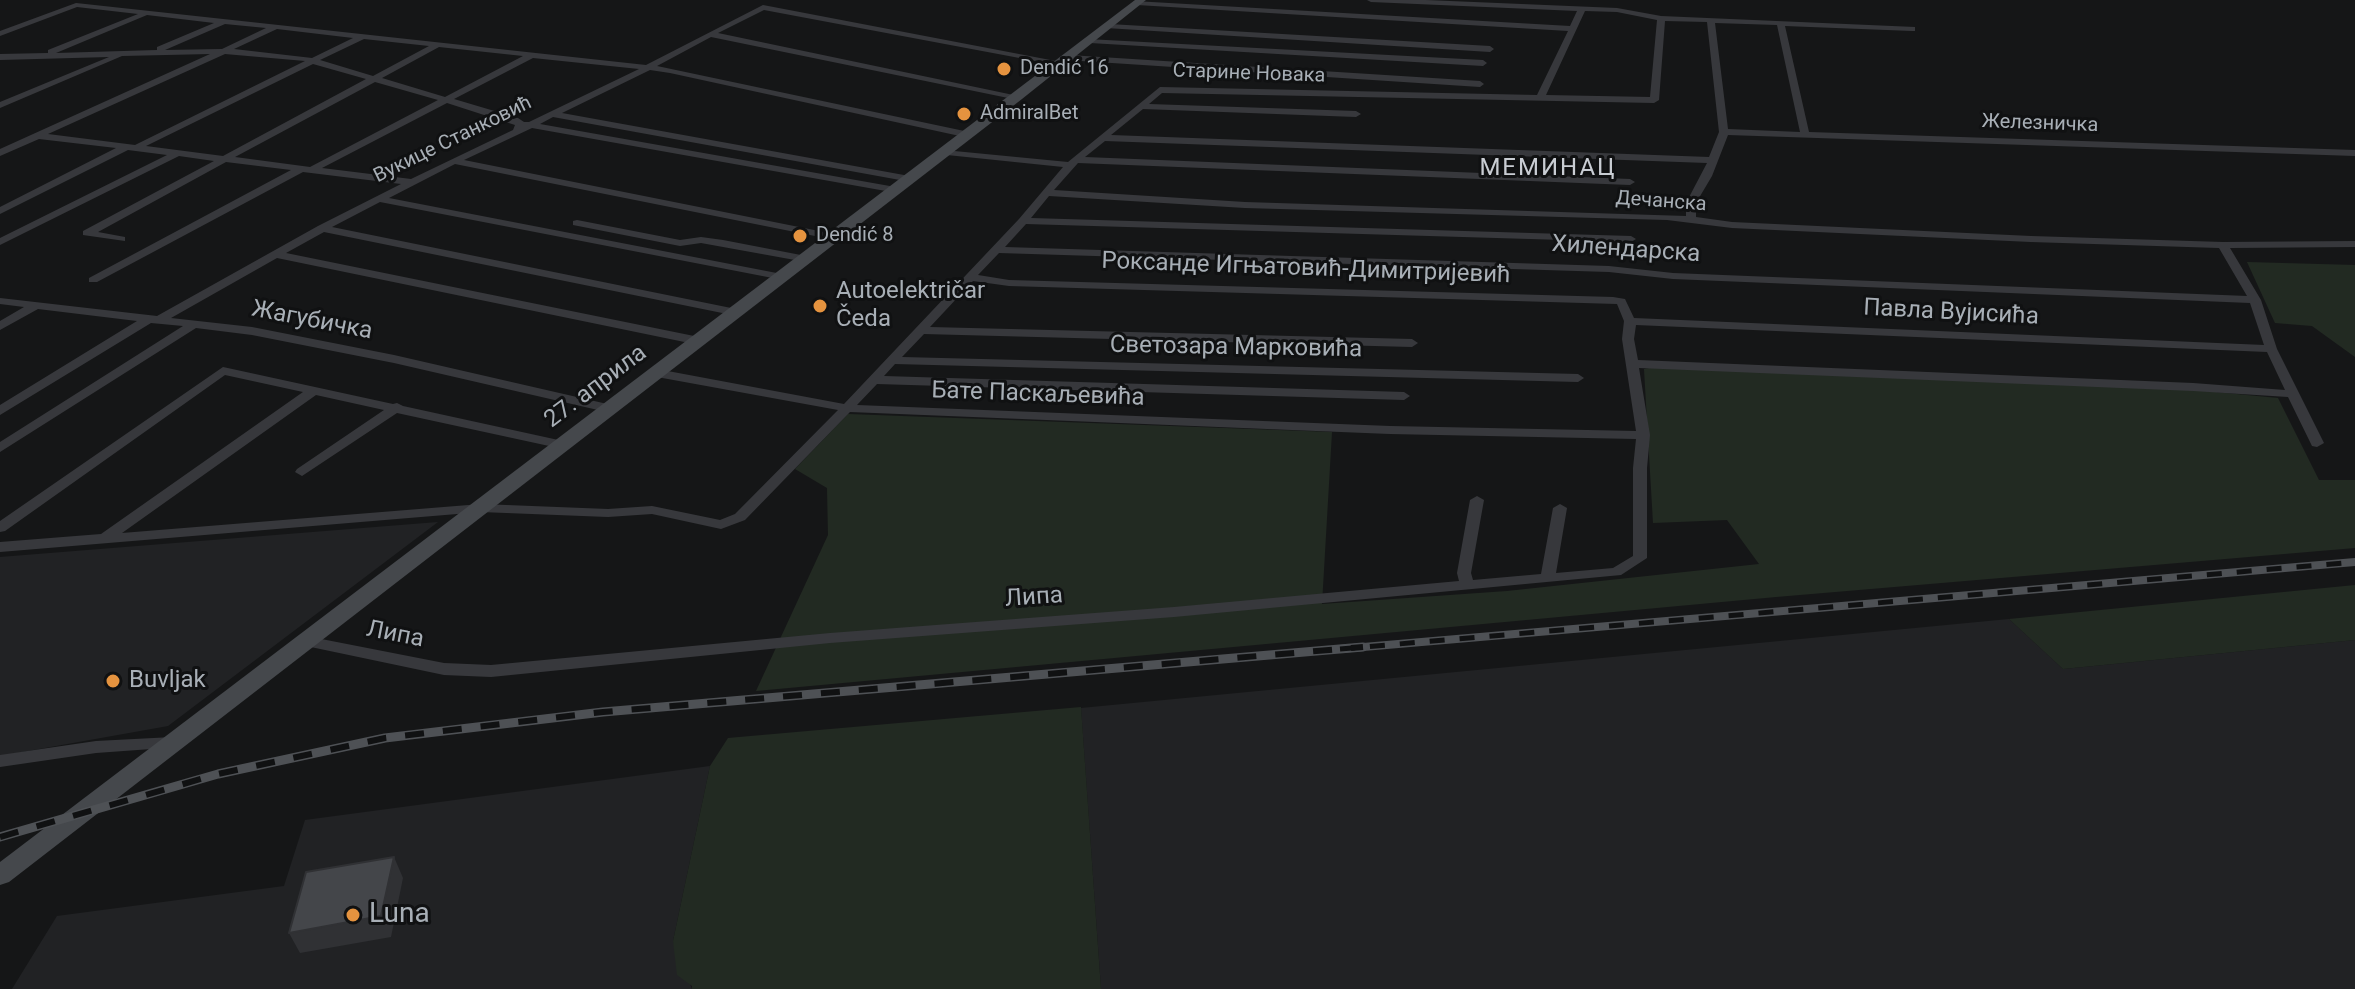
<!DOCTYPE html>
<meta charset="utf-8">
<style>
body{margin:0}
canvas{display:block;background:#151617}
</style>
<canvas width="2355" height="989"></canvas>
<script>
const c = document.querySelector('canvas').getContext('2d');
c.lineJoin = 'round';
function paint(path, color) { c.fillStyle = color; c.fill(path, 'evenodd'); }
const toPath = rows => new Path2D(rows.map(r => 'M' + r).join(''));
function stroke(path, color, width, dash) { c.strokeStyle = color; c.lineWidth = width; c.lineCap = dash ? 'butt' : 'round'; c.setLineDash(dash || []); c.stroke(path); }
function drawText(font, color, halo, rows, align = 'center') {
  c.font = font + ' Roboto,sans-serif'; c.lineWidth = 6; c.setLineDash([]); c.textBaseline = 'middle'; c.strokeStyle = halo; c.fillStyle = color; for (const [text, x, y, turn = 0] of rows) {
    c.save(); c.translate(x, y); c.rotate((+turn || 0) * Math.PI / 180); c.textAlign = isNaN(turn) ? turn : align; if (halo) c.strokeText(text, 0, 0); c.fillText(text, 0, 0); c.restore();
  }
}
paint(toPath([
 [438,522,168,726,0,756,0,557],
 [2009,619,2063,669,2355,640,2355,989,1101,989,1081,708],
 [710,766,673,941,692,989,12,989,57,916,284,886,305,820]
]), '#212224');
paint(toPath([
 [2247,262,2355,265,2355,357,2312,326,2275,323],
 [1659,366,2194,390,2278,398,2319,480,2355,480,2355,548,1776,597,756,691,828,535,827,488,795,469,848,414,1332,432,1322,604,1507,591,1759,564,1727,520,1653,523,1644,369],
 [2355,585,2355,640,2063,669,2009,619],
 [1081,707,1101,989,692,989,692,986,677,975,673,941,710,766,728,738]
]), '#222a22');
paint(toPath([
 [1367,0,1426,0,1617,8,1661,16,1915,27,1915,31,1912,31,1785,26,1809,132,2355,150,2355,156,1728,135,1712,176,1696,203,1696,217,1732,222,2031,236,2223,242,2355,241,2355,247,2230,248,2261,300,2277,349,2324,443,2317,447,2312,446,2288,397,2193,391,1639,368,1650,435,1647,468,1647,558,1621,575,1174,617,830,643,491,677,444,675,306,646,300,645,298,641,300,637,306,636,444,663,491,665,830,633,1174,607,1459,581,1457,573,1470,500,1477,496,1484,500,1471,573,1473,580,1541,574,1553,508,1560,504,1567,508,1556,573,1613,568,1633,556,1633,468,1636,439,1390,434,850,412,745,520,721,529,652,514,608,517,481,512,0,552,0,542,101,534,303,392,225,375,5,531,0,532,0,521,223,367,393,404,397,403,403,406,563,441,570,445,563,449,397,413,302,476,295,472,297,469,384,410,316,395,122,533,481,504,608,509,652,506,720,520,735,514,838,410,657,377,651,373,657,369,844,404,1019,219,1063,167,947,155,944,154,944,150,1068,162,1160,87,1537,95,1568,31,1137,5,1133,3,1134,1,1570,26,1577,11,1371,2,1367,0],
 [1585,11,1617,12,1657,20,1650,97,1546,95,1585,11],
 [1665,21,1707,22,1719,132,1709,157,1111,135,1143,109,1356,117,1361,114,1356,111,1149,104,1162,93,1654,103,1659,100,1665,21],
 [1715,23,1777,25,1800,132,1728,129,1715,23],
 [1105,141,1707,163,1686,203,1686,216,1245,202,1054,190,1078,163,1630,185,1635,182,1630,179,1085,157,1105,141],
 [1049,196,1245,208,1667,220,1732,228,2031,242,2219,248,2247,296,1673,273,1609,266,1005,247,1026,224,1631,242,1636,239,1631,236,1031,218,1049,196],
 [999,253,1609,272,1673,279,2250,303,2264,345,1634,318,1625,299,1613,297,1009,280,978,275,999,253],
 [973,281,1009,286,1617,304,1624,321,1622,339,1636,431,1390,426,857,405,877,384,1404,400,1410,396,1404,392,884,376,895,364,1578,382,1584,378,1578,374,902,357,924,334,1412,347,1418,343,1412,339,930,327,973,281],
 [1636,325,2267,352,2285,390,2193,383,1638,360,1634,339,1636,325],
 [76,3,646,65,763,5,1066,63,1062,66,764,10,718,33,1023,97,1018,100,711,37,657,66,969,132,974,135,969,138,670,73,650,70,562,113,915,177,916,179,911,182,553,117,540,124,901,188,902,190,897,193,532,128,464,160,839,235,839,239,835,240,455,164,389,198,787,275,789,277,783,280,380,202,332,227,741,310,741,314,737,316,324,232,286,253,699,337,703,338,705,341,703,344,699,345,277,258,171,318,252,327,394,355,616,406,617,409,616,412,611,413,394,363,252,335,196,328,0,452,0,442,183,326,151,323,0,415,0,405,137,321,38,309,0,330,0,321,24,307,0,304,0,298,157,316,318,226,401,184,303,172,97,282,89,282,89,278,291,170,226,162,98,232,125,237,125,241,83,235,83,231,214,161,179,156,0,245,0,238,167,155,128,150,0,214,0,207,116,148,39,139,0,156,0,149,210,54,122,56,0,108,0,102,109,57,0,60,0,54,48,53,48,50,138,14,77,7,0,36,0,31,76,3],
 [147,15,214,23,157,47,157,50,56,53,147,15],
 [225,24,266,28,222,49,165,50,225,24],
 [277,29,353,38,312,58,234,49,277,29],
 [364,39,429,46,373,76,320,60,364,39],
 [439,47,523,56,445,97,382,78,439,47],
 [225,54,305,61,135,145,48,134,225,54],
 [533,58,639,69,529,122,524,122,518,118,454,99,533,58],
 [313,64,366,79,223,156,146,146,313,64],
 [375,82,438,100,310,167,235,157,375,82],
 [447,103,515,125,513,130,411,179,322,168,447,103],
 [1109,24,1490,46,1494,49,1490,52,1106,28,1106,24,1109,24],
 [1087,39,1483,60,1487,63,1483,66,1090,43,1087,43,1087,39],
 [1069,55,1480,81,1484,84,1480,87,1066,60,1065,58,1069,55],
 [577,220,680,240,701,237,723,240,806,256,812,259,806,262,701,243,680,246,573,225,573,221,577,220],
 [173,737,179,739,182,743,179,747,96,753,0,767,0,755,96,741,173,737]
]), '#37383c');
paint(toPath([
 [1135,0,1146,0,1022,99,9,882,0,885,0,862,1135,0]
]), '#45484c');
const railFar1 = toPath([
 [1340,649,2355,562]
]);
const rail = toPath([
 [0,837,218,774,385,738,603,712,1363,647]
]);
stroke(railFar1, '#4e5155', 8);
stroke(rail, '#4e5155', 9);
stroke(railFar1, '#101112', 5, [15]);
stroke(rail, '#101112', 6, [19]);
paint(toPath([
 [394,857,403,878,391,937,300,953,289,933]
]), '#303134');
const building = toPath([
 [394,857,381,916,289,933,306,872,394,857]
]);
paint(building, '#44464a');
stroke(building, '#303134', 2);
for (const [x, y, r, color] of [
 [1004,69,8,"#e5933f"],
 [964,114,8,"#e5933f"],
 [800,236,8,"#e5933f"],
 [820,306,8,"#e5933f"],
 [113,681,8,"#e5933f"],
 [353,915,8,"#e5933f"]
]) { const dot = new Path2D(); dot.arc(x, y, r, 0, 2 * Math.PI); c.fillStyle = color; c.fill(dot); stroke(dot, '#101112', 3); }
drawText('20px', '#a8afb6', '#101112', [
 ["Dendić 16",1020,69],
 ["AdmiralBet",980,114],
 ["Dendić 8",816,236]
], 'left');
drawText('20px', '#a8afb6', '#101112', [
 ["Старине Новака",1249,74,2],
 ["Железничка",2040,124,2],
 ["Вукице Станковић",453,140,-26],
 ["Дечанска",1661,202,4]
]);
c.letterSpacing = '2px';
drawText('24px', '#c9cdd3', '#101112', [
 ["МЕМИНАЦ",1548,169]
]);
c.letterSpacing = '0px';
drawText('24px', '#a8afb6', '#101112', [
 ["Хилендарска",1626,250,4],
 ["Роксанде Игњатовић-Димитријевић",1306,269,2],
 ["Павла Вујисића",1951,313,3],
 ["Жагубичка",312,321,11],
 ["Светозара Марковића",1236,348,1],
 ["27. априла",596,387,-37],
 ["Бате Паскаљевића",1038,395,2],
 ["Липа",1034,598,-4],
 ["Липа",395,635,11]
]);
drawText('24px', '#a8afb6', '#101112', [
 ["Autoelektričar",836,292],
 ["Čeda",836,320],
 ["Buvljak",129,681]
], 'left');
drawText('28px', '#a8afb6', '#101112', [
 ["Luna",369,915]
], 'left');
</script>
